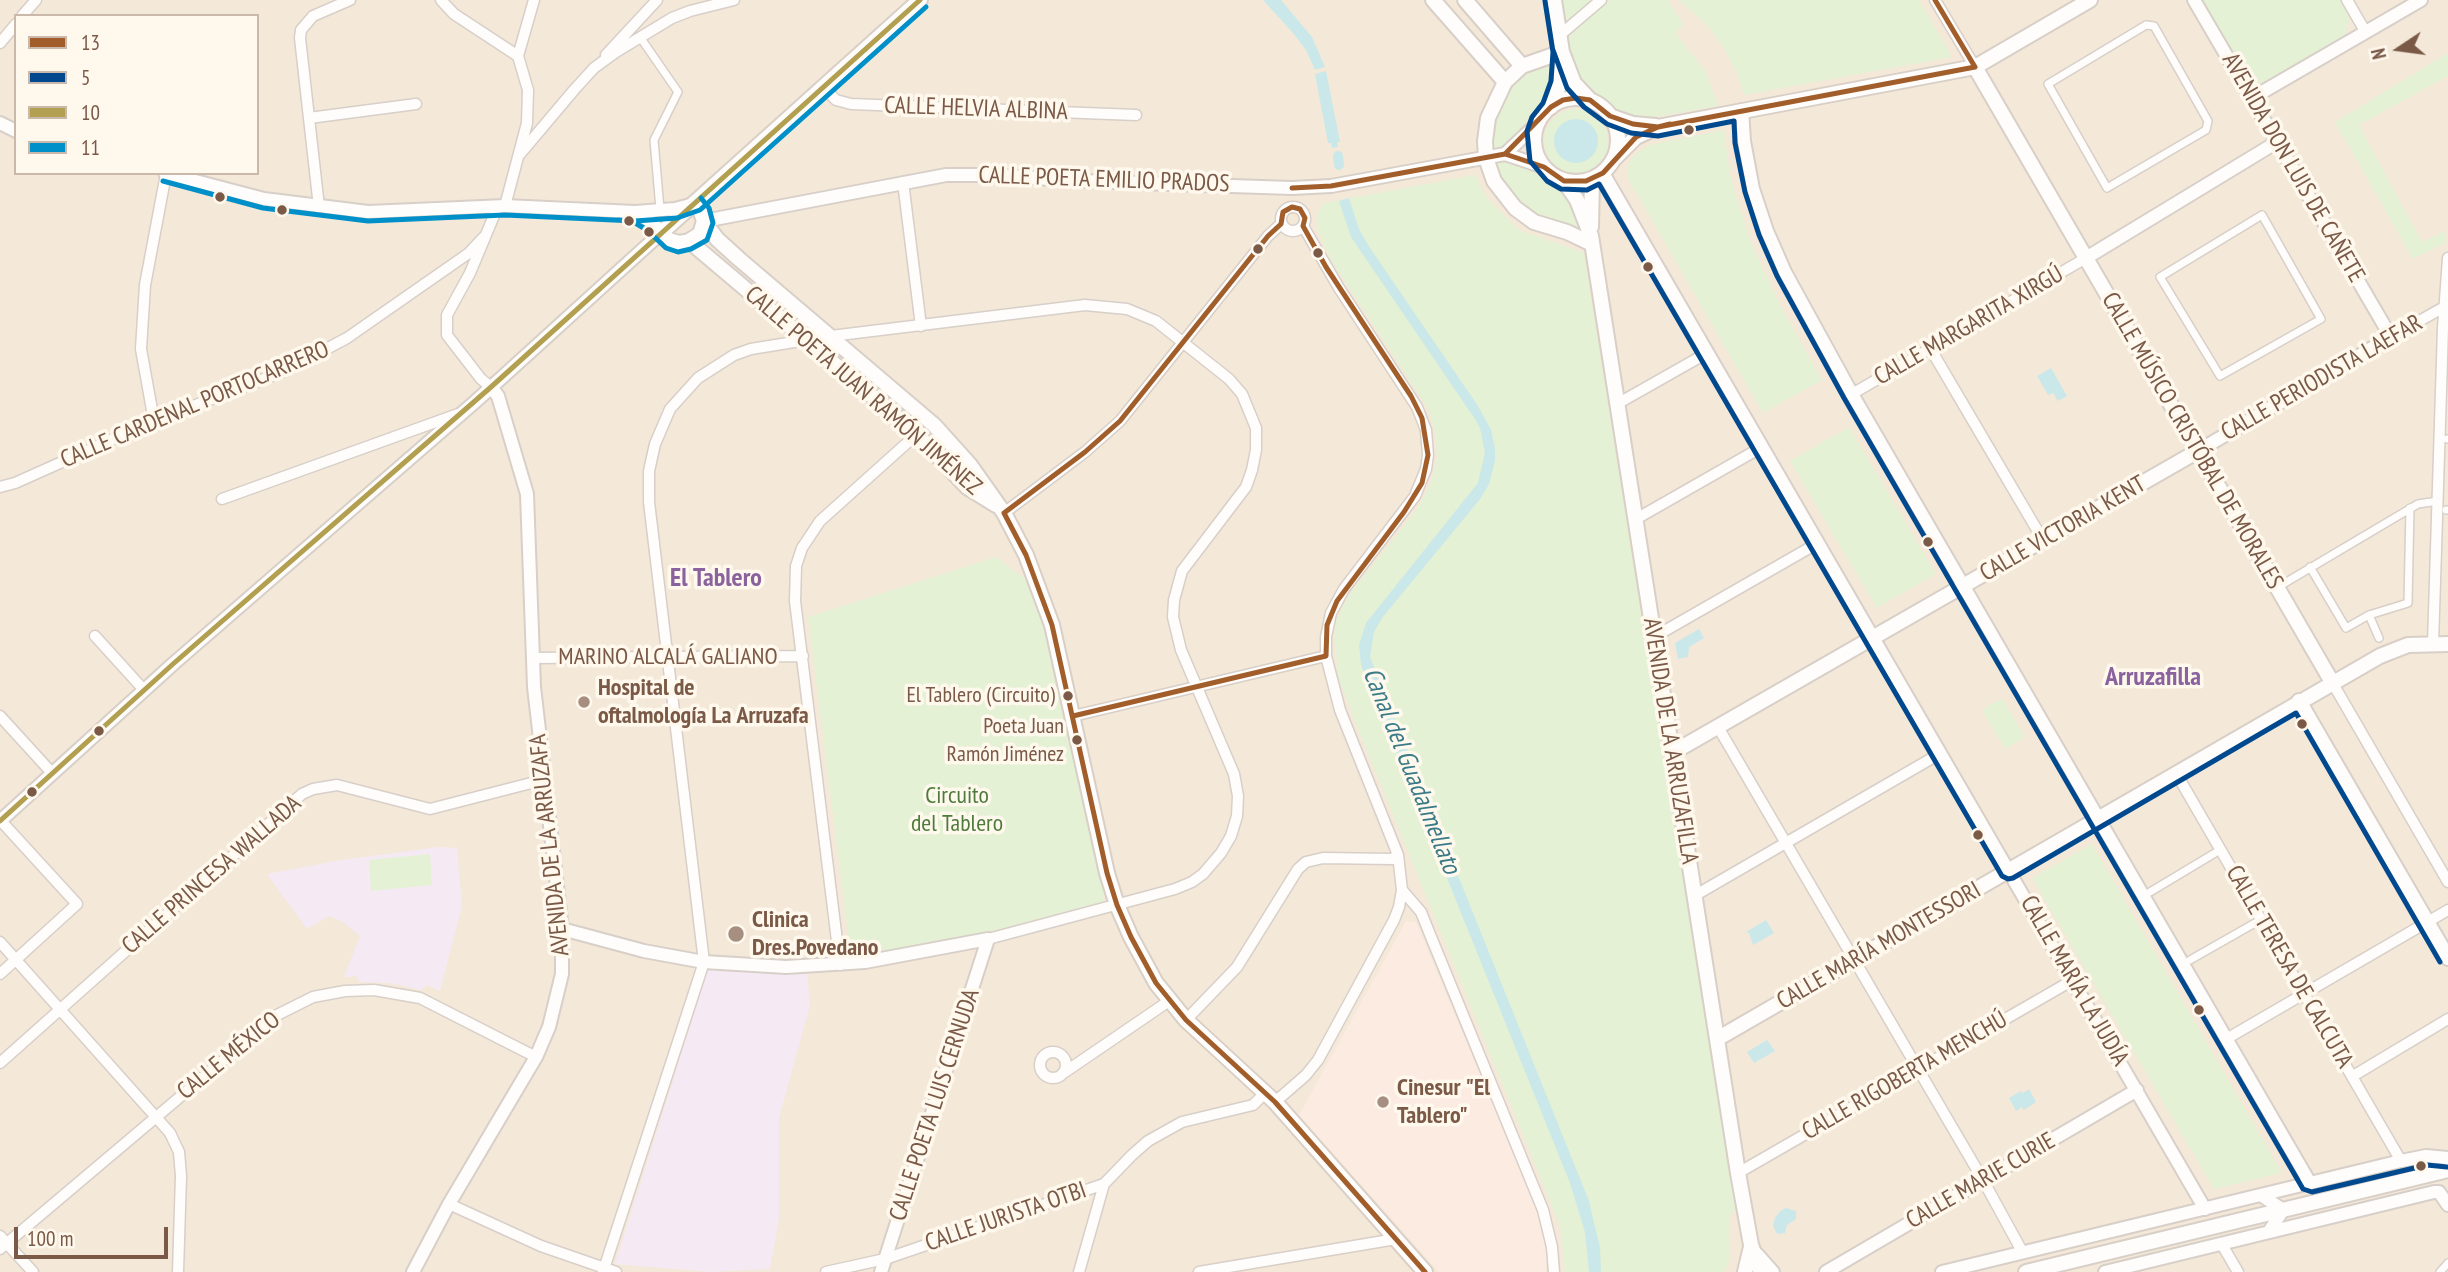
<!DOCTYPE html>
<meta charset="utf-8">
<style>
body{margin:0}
#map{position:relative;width:2448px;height:1272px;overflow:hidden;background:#f8f4eb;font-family:"PT Sans Narrow",sans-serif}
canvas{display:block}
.legend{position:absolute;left:14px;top:14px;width:245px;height:161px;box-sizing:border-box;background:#fff8ed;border:2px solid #cab8ab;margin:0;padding:9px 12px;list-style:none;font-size:21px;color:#7a5947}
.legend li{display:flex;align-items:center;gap:14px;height:35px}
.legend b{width:35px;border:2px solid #cab8ab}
.north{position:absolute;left:2364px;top:14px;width:70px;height:70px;-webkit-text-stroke:5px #fff8ed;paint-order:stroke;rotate:257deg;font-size:19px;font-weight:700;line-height:28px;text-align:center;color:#7a5947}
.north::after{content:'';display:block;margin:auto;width:24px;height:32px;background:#7a5947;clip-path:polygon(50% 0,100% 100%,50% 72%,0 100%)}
.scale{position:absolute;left:14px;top:1227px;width:154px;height:32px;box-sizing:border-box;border:4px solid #7a5947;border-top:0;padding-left:9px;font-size:21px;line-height:24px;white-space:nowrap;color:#7a5947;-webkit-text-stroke:5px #fff8ed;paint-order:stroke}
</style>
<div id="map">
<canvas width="2448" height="1272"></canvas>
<ul class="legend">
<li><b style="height:9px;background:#a25e2a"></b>13</li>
<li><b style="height:9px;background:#00498f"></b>5</li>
<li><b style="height:9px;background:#b2a050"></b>10</li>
<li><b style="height:9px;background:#0090c9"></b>11</li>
</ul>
<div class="north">N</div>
<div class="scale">100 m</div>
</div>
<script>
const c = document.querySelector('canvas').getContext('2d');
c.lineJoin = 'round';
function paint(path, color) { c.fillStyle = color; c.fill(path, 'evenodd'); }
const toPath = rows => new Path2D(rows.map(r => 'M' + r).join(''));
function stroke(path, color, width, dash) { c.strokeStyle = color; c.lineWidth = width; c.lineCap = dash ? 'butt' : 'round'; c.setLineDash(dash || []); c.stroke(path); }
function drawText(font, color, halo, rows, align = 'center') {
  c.font = font + ' "PT Sans Narrow",sans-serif'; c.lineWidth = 7; c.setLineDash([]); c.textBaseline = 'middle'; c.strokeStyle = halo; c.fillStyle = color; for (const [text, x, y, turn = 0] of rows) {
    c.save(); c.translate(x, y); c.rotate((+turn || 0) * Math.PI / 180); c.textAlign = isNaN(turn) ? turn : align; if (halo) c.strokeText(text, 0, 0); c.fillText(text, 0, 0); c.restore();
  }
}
paint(toPath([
 [0,0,2448,0,2448,1272,0,1272],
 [16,16,257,16,257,173,16,173]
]), '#f4e8d9');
paint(toPath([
 [1406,921,1416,922,1548,1236,1546,1272,1439,1272,1299,1115]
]), '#fcebe1');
paint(toPath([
 [439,847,457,848,462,906,440,991,427,985,421,990,390,983,360,982,356,976,344,977,360,936,343,922,329,916,307,929,267,874,342,860],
 [708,969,807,973,810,1005,779,1118,779,1218,770,1269,710,1272,615,1264]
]), '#f5eaf4');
paint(toPath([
 [1563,0,1670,0,1671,6,1684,24,1675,33,1706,72,1718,106,1637,120,1622,116,1605,99,1587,92,1574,72],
 [1679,0,1919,0,1952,57,1744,95,1737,73,1724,49,1707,25],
 [2202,0,2341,0,2350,17,2345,37,2266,82,2250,84],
 [2448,53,2448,76,2359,125,2422,242,2446,231,2445,243,2413,259,2335,122],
 [1553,62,1547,91,1524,130,1503,148,1496,149,1492,143,1493,120,1502,99,1514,82,1524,73,1536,65],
 '1544 141a32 32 0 1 1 64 0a32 32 0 1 1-64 0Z',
 [1724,130,1730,175,1750,240,1780,305,1822,380,1763,413,1627,177,1629,163,1634,155,1649,145],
 [1502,161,1524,165,1566,196,1579,220,1580,231,1535,216,1514,201,1498,175,1496,167],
 [1475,175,1487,198,1519,230,1584,253,1736,1209,1729,1217,1729,1262,1724,1272,1565,1272,1560,1226,1354,719,1339,679,1334,638,1336,622,1342,608,1352,591,1418,508,1432,480,1437,457,1436,436,1429,410,1331,260,1318,230,1318,213,1324,203],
 [1849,427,1936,574,1877,608,1790,461],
 [996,557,1025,579,1043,626,1104,895,1103,902,987,932,863,954,850,950,808,617],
 [2002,698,2025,737,2005,749,1982,710],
 [2092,844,2282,1173,2214,1189,2032,878],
 [430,854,432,885,371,891,369,860]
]), '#e4f1d4');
paint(toPath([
 [1263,0,1281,0,1312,37,1325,67,1315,70,1306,50,1293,33],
 [1326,71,1340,142,1337,142,1338,147,1332,148,1331,143,1328,143,1315,74],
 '1554 141a22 22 0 1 1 44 0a22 22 0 1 1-44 0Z',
 [1349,198,1359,229,1368,245,1478,406,1491,430,1495,448,1495,461,1489,484,1480,499,1382,618,1374,632,1370,657,1589,1201,1600,1248,1601,1272,1589,1272,1585,1232,1570,1183,1361,665,1359,645,1366,623,1478,483,1485,453,1480,428,1475,419,1351,237,1339,201],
 [2051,368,2067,396,2058,401,2053,393,2048,395,2037,376],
 [1699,629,1704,638,1689,647,1688,657,1678,659,1675,643],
 [1766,920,1774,933,1753,945,1749,933,1746,932],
 [1767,1040,1775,1051,1754,1063,1747,1052],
 [2029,1089,2036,1102,2024,1110,2022,1107,2016,1111,2009,1098,2021,1091,2023,1093],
 [1786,1208,1796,1211,1796,1219,1787,1225,1785,1233,1777,1234,1773,1226,1775,1218,1780,1211]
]), '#cae8ea');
stroke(toPath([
 [1338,156,1339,165]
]), '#cae8ea', 10);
const pedestrian = toPath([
 [2146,25,2154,26,2208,121,2206,130,2107,188,2048,84,2146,25],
 [640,37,678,92,654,140,660,209],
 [2262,215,2321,319,2220,376,2160,277,2262,215],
 [2447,439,2448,439],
 [2446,510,2448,510],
 [2310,567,2346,628,2369,615,2408,603,2410,508],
 [2278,587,2418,504,2438,501],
 [2369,615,2379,638],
 [2150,892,2215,853],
 [2190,960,2255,923],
 [2440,1272,2448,1263]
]);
const minor = toPath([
 [441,0,454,14,518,56],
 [1935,0,1975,67],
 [2347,0,2365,31],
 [22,16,36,0],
 [1560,35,1601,0],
 [0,43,16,24],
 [606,55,657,0],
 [823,87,836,100,851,104,1136,115],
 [309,118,416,104],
 [520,154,574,90,594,68,616,52,672,18,690,11,734,0],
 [903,182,921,326],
 [505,206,527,123,528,90,518,56,534,0],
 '1281 219a12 12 0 1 1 24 0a12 12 0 1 1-24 0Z',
 [319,207,300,38,301,30,313,16,350,0],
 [2391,337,2446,306],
 [1930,348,2043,540],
 [491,387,481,379,447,335,447,315,470,273,498,206],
 [1852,394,2086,258],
 [1617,404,1707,353],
 [154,421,141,349,145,285,166,174],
 [0,487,15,483,154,421,285,371,347,338,469,253,484,237],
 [222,499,458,414],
 [1004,513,1085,452,1120,421,1268,236,1281,224],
 [1636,519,1762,447],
 [95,636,144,690],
 [1654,637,1818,543],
 [2433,644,2443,328,2448,258],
 [533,658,803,656],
 [2332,682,2448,882],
 [0,716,52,773],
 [1073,716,1326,656],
 [1718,727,1983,1180,2023,1253],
 [2176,773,2401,1161],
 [1402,890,1421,912,1429,932,1543,1210,1552,1247,1554,1272],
 [1694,896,1941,753],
 [0,942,170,1133,179,1152,181,1176,178,1272],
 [840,965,795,601,796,566,802,548,820,521,917,434],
 [0,974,77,904,1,821],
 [1186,1020,1237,967,1298,869,1306,862,1323,858,1392,859,1398,855],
 [2228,1038,2448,910],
 '1040 1065a13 13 0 1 1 26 0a13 13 0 1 1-26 0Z',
 [0,1063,302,794,313,789,337,785,430,809,543,780],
 [1065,1072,1169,1001],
 [2353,1076,2448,1019],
 [1275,1102,1306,1075,1318,1060,1394,920,1399,907,1402,890,1398,855,1340,710,1326,656,1326,637,1331,613,1344,589,1415,496,1426,469,1428,455,1426,430,1417,407,1339,288,1303,226],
 [1738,1173,2073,980],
 [449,1204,541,1246,616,1272],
 [0,1236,33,1272],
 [2221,1243,2238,1272],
 [0,1249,277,1015,313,997,345,991,374,990,420,998,536,1057],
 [603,1272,704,962,649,502,649,471,655,444,670,409,698,378,734,355,751,349,831,336,1085,305,1127,309,1156,321,1229,379,1242,394,1256,428,1256,450,1252,470,1246,487,1182,571,1174,600,1173,617,1181,650,1234,774,1238,796,1237,816,1231,836,1221,853,1203,874,1192,882,1175,889,988,939],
 [826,1272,885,1259,1104,1184],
 [1079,1272,1104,1184,1132,1155,1148,1141,1182,1122,1253,1105,1265,1093],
 [1199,1272,1396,1239]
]);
const tertiary = toPath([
 [2194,0,2391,337,2198,451],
 [2252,98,2421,0],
 [1742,110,1744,141,1753,189,1767,231,1785,272,1852,394,2310,1183],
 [0,123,16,131],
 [1505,154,1539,122],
 [165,173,264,199,368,212,505,206,635,212,675,209,694,204],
 [1603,173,2205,1209],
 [704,221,946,175,989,175,1081,181,1292,188,1331,186,1505,154,1544,167],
 [2086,258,2277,142],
 [0,821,173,664,476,401,661,233,653,223,635,212],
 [562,929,644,951,704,962,786,967,865,962,988,939,881,1272],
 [2261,1195,2283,1210,2270,1230],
 [1757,1254,1773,1272],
 [413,1272,449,1204,536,1057,549,1027,562,974,562,929,534,687,527,494,498,396,491,387],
 [1826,1272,2137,1090],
 [1942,1272,2401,1161,2426,1156,2448,1158],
 [2105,1272,2434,1192,2439,1192,2448,1205]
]);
const secondary = toPath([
 [1433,0,1505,82],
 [1465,0,1522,66],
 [1554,0,1562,52,1574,83,1590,100],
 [1562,52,1522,66,1505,82,1488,118,1485,141,1486,158,1494,181,1515,208,1534,222,1567,232,1592,244],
 [1975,67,2332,682],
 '1534 140a42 42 0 1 1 84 0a42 42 0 1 1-84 0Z',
 [1551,107,1560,83,1562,57],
 [1610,116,1633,124,1656,126],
 [1615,158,1636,137,1658,127,1975,67,2090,0],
 [1564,181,1577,200,1591,236,1738,1173,1751,1245,1761,1272],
 [694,203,701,212,704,221,700,234,689,241,679,243,669,240,661,233,920,0],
 [704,221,717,239,739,259,934,425,970,465,1004,513,1026,555,1052,625,1107,873,1117,905,1131,937,1156,983,1186,1020,1275,1102,1425,1272],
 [1591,227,1592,179],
 [689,241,917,434,967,487,996,505],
 [2299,701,2448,958],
 [1672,753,2198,451],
 [1717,1039,2380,656,2408,645,2448,644],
 [1745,1272,1751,1247],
 [2026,1272,2448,1170]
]);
stroke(pedestrian, '#d7cfc8', 10);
stroke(minor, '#d7cfc8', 13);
stroke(tertiary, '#d7cfc8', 16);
stroke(secondary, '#d8cfc7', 18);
stroke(pedestrian, '#fefdfc', 7);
stroke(minor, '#fefdfc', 10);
stroke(tertiary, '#fefdfc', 12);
stroke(secondary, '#fefdfc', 14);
stroke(toPath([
 [1935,0,1975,67],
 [1505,154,1551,107,1563,100,1576,98,1590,100,1610,116,1633,124,1658,127,1670,124],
 [1292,188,1331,186,1505,154,1544,167,1564,181,1586,181,1603,173,1636,137,1658,127,1975,67],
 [1073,716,1326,656,1327,625,1337,601,1404,512,1422,483,1428,455,1422,418,1411,396,1326,267,1303,226,1305,218,1300,209,1292,207,1283,212,1281,224,1268,236,1120,421,1085,452,1004,513,1026,555,1052,625,1107,873,1117,905,1131,937,1156,983,1186,1020,1275,1102,1425,1272]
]), '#a25e2a', 5);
stroke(toPath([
 [1545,1,1553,52,1551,81,1543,103,1532,117,1527,131,1530,161,1547,181,1561,189,1587,190,1599,184,2002,876,2008,879,2013,878,2296,713,2440,962],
 [1553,50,1567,88,1584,107,1607,124,1631,133,1658,136,1734,121,1735,143,1745,192,1759,235,1777,276,1844,398,2303,1189,2312,1192,2427,1165,2447,1167]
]), '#00498f', 5);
stroke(toPath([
 [0,821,173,664,491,387,920,0]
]), '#b2a050', 5);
stroke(toPath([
 [163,181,263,208,368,221,505,215,635,221,677,218,700,210,926,7],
 [618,220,632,221,647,230,666,248,678,252,691,249,707,240,713,223,709,208,701,198]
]), '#0090c9', 5);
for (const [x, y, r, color] of [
 [1689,130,6,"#7a5947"],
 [220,197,6,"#7a5947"],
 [282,210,6,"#7a5947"],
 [629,221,6,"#7a5947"],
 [649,232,6,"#7a5947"],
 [1258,249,6,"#7a5947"],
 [1318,253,6,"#7a5947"],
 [1648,267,6,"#7a5947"],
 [1928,542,6,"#7a5947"],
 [1068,696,6,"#7a5947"],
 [584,702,7,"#a68f80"],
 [2302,724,6,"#7a5947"],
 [99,731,6,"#7a5947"],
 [1077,740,6,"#7a5947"],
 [32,792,6,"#7a5947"],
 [1978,835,6,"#7a5947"],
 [736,934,9,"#a68f80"],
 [2199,1010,6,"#7a5947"],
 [1383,1102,7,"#a68f80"],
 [2421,1166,6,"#7a5947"]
]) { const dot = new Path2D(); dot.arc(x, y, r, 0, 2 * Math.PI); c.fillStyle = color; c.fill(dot); stroke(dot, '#fff8ed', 2.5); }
drawText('22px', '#7a5947', '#fff8ed', [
 ["El Tablero (Circuito)",1055,696],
 ["Poeta Juan",1064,727],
 ["Ramón Jiménez",1064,755]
], 'right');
drawText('24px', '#7a5947', '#fff8ed', [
 ["CALLE HELVIA ALBINA",976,109,2],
 ["AVENIDA DON LUIS DE CAÑETE",2293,168,60],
 ["CALLE POETA EMILIO PRADOS",1104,180,2],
 ["CALLE MARGARITA XIRGÚ",1969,326,-30],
 ["CALLE PERIODISTA LAEFAR",2322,378,-30],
 ["CALLE POETA JUAN RAMÓN JIMÉNEZ",863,391,41],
 ["CALLE CARDENAL PORTOCARRERO",195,405,-23],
 ["CALLE MÚSICO CRISTÓBAL DE MORALES",2192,441,60],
 ["CALLE VICTORIA KENT",2063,529,-30],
 ["MARINO ALCALÁ GALIANO",668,657],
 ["AVENIDA DE LA ARRUZAFILLA",1670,741,81],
 ["AVENIDA DE LA ARRUZAFA",550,845,-96],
 ["CALLE PRINCESA WALLADA",212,875,-41],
 ["CALLE MARÍA MONTESSORI",1879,946,-30],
 ["CALLE TERESA DE CALCUTA",2289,967,60],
 ["CALLE MARÍA LA JUDÍA",2074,981,60],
 ["CALLE MÉXICO",229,1056,-39],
 ["CALLE RIGOBERTA MENCHÚ",1905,1076,-30],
 ["CALLE POETA LUIS CERNUDA",935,1105,-72],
 ["CALLE MARIE CURIE",1981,1181,-30],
 ["CALLE JURISTA OTBI",1006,1217,-19]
]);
drawText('bold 24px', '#7a5947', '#fff8ed', [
 ["Hospital de",598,688],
 ["oftalmología La Arruzafa",598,716],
 ["Clinica",752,920],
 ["Dres.Povedano",752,948],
 ["Cinesur \"El",1397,1088],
 ["Tablero\"",1397,1116]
], 'left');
drawText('24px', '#4d7b3b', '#fff8ed', [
 ["Circuito",957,796],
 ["del Tablero",957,824]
]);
drawText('bold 26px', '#8a629e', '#fff8ed', [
 ["El Tablero",716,579],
 ["Arruzafilla",2153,678]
]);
drawText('italic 26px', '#3b7b88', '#fff8ed', [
 ["Canal del Guadalmellato",1411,771,68]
]);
</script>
